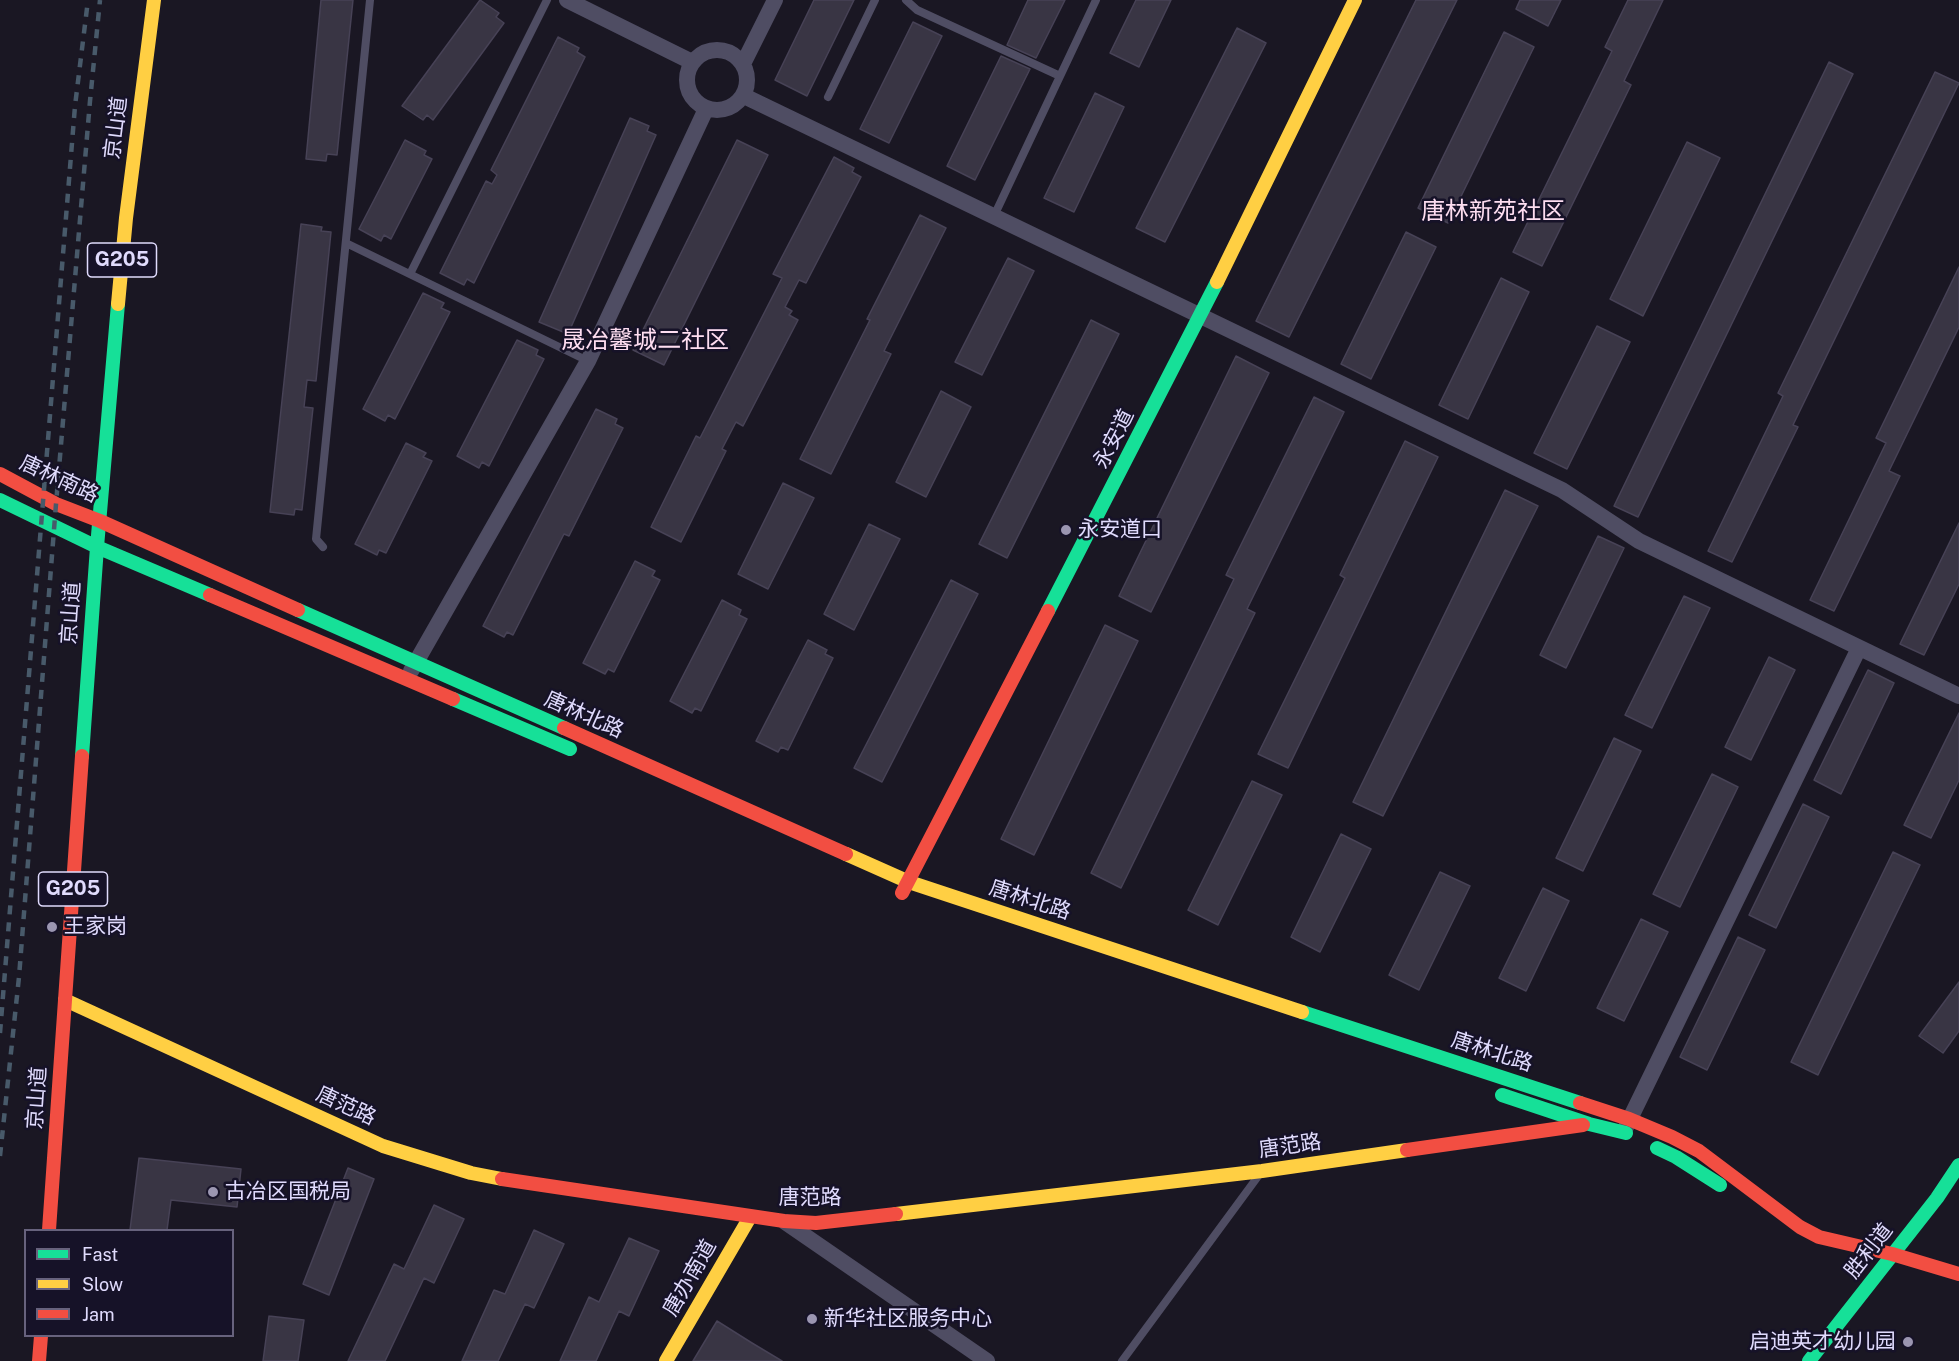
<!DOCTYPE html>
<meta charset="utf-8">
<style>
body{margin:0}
#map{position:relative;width:1959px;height:1361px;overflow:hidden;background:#1a1723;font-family:"Public Sans",sans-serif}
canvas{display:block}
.legend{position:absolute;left:24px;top:1229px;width:210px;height:108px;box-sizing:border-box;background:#161228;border:2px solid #67627d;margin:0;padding:8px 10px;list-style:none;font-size:18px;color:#e0dbfd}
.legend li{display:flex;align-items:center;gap:12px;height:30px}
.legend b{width:30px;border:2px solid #67627d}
</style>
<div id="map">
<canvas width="1959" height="1361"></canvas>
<ul class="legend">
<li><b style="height:8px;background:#16e098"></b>Fast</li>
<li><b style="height:8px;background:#ffcf43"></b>Slow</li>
<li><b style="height:8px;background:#f24e42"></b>Jam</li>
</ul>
</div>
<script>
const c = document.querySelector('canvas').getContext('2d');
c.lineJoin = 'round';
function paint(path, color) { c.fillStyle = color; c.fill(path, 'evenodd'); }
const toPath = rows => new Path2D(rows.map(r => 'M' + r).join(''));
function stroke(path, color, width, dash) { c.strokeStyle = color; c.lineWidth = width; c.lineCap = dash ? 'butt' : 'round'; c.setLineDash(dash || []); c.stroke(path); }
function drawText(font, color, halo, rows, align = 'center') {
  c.font = font + ' "Public Sans","Noto Sans SC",sans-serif'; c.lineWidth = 5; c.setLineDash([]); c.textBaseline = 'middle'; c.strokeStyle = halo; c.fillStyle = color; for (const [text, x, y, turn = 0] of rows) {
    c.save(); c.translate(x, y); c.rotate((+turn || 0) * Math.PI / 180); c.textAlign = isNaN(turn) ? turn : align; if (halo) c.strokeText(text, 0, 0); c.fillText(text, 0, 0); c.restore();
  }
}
const building = toPath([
 [321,0,353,0,337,155,327,154,326,161,306,159,321,0],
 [480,0,499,13,496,17,504,23,433,120,427,115,423,120,402,106,480,0],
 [814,0,854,0,807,96,775,80,814,0],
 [1028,0,1065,0,1036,58,1007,45,1028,0],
 [1136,0,1171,0,1139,67,1110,53,1136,0],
 [1416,0,1457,0,1289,337,1256,321,1416,0],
 [1520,0,1561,0,1548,26,1516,9,1520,0],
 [1628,0,1663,0,1624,81,1631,85,1542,266,1513,252,1612,51,1605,47,1628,0],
 [913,22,942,36,889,143,860,129,913,22],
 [1237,28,1266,43,1165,242,1136,228,1237,28],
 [1504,32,1534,47,1448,223,1418,208,1504,32],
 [558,37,579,48,577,52,585,57,474,283,467,279,464,285,440,273,486,181,492,184,497,175,491,170,558,37],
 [1001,56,1030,69,975,180,947,166,1001,56],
 [1829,62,1853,74,1638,517,1614,506,1829,62],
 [1935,72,1959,83,1793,425,1798,427,1732,562,1708,551,1783,396,1778,393,1935,72],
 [1095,93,1124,107,1074,212,1044,198,1095,93],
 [630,118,649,126,647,131,656,135,568,334,539,322,630,118],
 [405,140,426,151,424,155,432,159,391,239,384,235,381,241,359,229,405,140],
 [737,140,768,155,664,365,633,350,737,140],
 [1687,142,1720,158,1643,316,1610,299,1687,142],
 [834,157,854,168,852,172,861,177,806,283,799,280,785,307,792,311,789,315,798,320,743,426,736,422,722,449,726,451,681,542,651,527,696,436,700,438,782,278,773,274,834,157],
 [920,215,946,228,884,351,891,354,831,474,800,459,870,320,867,319,920,215],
 [301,224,322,227,321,231,331,232,316,381,307,380,304,407,313,408,302,510,295,509,294,515,270,512,301,224],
 [1406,232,1436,247,1371,379,1341,364,1406,232],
 [1008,258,1034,271,982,375,955,362,1008,258],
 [1959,267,1959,327,1889,471,1900,476,1834,611,1810,600,1886,443,1876,438,1959,267],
 [1501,278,1529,292,1468,419,1439,405,1501,278],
 [423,293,444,303,441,308,450,312,395,419,388,415,385,421,363,409,423,293],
 [1091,320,1119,334,1007,558,979,544,1091,320],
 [1597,326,1630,342,1567,469,1534,453,1597,326],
 [517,340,538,350,536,355,544,359,489,466,482,462,479,468,457,456,517,340],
 [1236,356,1269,373,1151,612,1119,596,1236,356],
 [941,391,971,407,926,497,896,482,941,391],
 [1314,397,1344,412,1247,609,1255,613,1121,888,1091,873,1234,579,1226,575,1314,397],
 [596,409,617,419,615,424,623,428,569,536,564,534,513,635,507,632,504,637,483,626,596,409],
 [1405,441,1438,457,1288,768,1258,754,1345,578,1340,575,1405,441],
 [406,443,426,453,423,457,432,461,386,553,379,550,377,555,355,544,406,443],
 [783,483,814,498,768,589,738,574,783,483],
 [1505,490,1538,506,1383,816,1353,802,1505,490],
 [1959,523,1959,584,1924,655,1900,644,1959,523],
 [869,524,900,539,854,630,824,614,869,524],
 [1598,536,1624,548,1566,668,1540,655,1598,536],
 [635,561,655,571,652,576,660,580,614,672,608,669,605,674,583,663,635,561],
 [951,580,978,594,882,782,854,768,951,580],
 [1684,596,1710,608,1652,728,1625,715,1684,596],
 [722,600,741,610,739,615,747,619,701,711,695,708,692,713,670,701,722,600],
 [1105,625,1138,641,1034,855,1001,839,1105,625],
 [808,640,827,650,825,654,833,658,788,750,781,747,778,752,756,741,808,640],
 [1769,657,1795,670,1751,760,1725,747,1769,657],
 [1868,670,1894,683,1841,794,1814,780,1868,670],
 [1959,713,1959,780,1931,838,1904,825,1959,713],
 [1614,738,1641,751,1583,871,1556,858,1614,738],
 [1712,774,1738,787,1680,907,1653,894,1712,774],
 [1252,781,1282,795,1218,925,1188,910,1252,781],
 [1803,804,1829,817,1776,928,1749,915,1803,804],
 [1341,834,1371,849,1320,952,1291,937,1341,834],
 [1893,852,1920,865,1818,1075,1791,1062,1893,852],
 [1440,872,1470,886,1419,990,1389,975,1440,872],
 [1543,888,1569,901,1526,991,1499,978,1543,888],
 [1641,919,1668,932,1624,1021,1597,1008,1641,919],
 [1738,937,1765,950,1707,1070,1680,1057,1738,937],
 [1959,982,1959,1031,1943,1053,1919,1036,1959,982],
 [139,1158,241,1169,237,1207,171,1200,167,1230,130,1230,139,1158],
 [348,1168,374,1179,329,1295,303,1284,348,1168],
 [434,1205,464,1219,434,1283,424,1278,385,1361,348,1361,394,1264,404,1269,434,1205],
 [534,1230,564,1244,534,1308,525,1304,498,1361,462,1361,494,1290,505,1294,534,1230],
 [629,1238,659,1251,629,1316,619,1311,596,1361,560,1361,589,1297,599,1302,629,1238],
 [269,1316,304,1320,298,1361,263,1361,269,1316],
 [717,1321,752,1343,782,1361,693,1361,717,1321]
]);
paint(building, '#393544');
stroke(building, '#474256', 1.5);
stroke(toPath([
 [906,0,917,10,1060,76],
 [828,97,875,0],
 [994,216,1096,0],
 [346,243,588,361],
 [410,274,547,0],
 [323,547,316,539,370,0],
 [1122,1361,1259,1175]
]), '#4f4d63', 8);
stroke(toPath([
 [567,0,692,62],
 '687 80a30 30 0 1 1 60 0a30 30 0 1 1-60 0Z',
 [743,64,775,0],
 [744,96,1562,490,1639,541,1959,696],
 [411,671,588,361,706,109],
 [1626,1127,1859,648],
 [785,1222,987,1361]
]), '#4f4d63', 16);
stroke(toPath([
 [0,500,97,547,210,595],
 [298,610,564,728],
 [1048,611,1217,282],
 [453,699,570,749],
 [82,756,97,547,118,304],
 [1302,1012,1580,1103],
 [1502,1095,1589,1124,1626,1133],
 [1657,1148,1676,1157,1720,1185],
 [1809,1361,1937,1198,1959,1165]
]), '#16e098', 14);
stroke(toPath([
 [1217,282,1355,0],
 [118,304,126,218,154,0],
 [846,854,909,882,1302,1012],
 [65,1000,383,1146,471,1173,502,1179],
 [896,1214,1262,1171,1407,1150],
 [666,1361,750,1217]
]), '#ffcf43', 14);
stroke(toPath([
 [0,474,56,504,100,521,298,610],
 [210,595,453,699],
 [564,728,846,854],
 [902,893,1048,611],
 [1580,1103,1629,1119,1672,1137,1699,1151,1800,1227,1819,1237,1892,1254,1959,1274],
 [1407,1150,1583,1125],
 [502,1179,784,1221,816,1223,896,1214],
 [49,1230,82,756],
 [39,1361,41,1336]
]), '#f24e42', 14);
stroke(toPath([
 [0,1033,75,106,88,0],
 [0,1156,19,977,56,504,90,101,100,0]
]), '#485a6a', 4.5, [9, 8]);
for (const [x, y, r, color] of [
 [1066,530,6,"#9b96b1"],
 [52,927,6,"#9b96b1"],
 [213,1192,6,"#9b96b1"],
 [812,1319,6,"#9b96b1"],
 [1908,1342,6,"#9b96b1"]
]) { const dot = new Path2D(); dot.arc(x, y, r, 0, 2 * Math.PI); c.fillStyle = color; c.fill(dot); stroke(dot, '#161228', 2); }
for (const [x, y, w] of [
 [122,260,69],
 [73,889,69]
]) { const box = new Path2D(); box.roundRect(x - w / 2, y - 17, w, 34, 4.5); c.fillStyle = '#161228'; c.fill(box); stroke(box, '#e0dbfd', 1.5); }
drawText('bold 20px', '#e0dbfd', null, [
 ["G205",122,260],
 ["G205",73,889]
]);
drawText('21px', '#e0dbfd', '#161228', [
 ["京山道",116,128,-83],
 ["永安道",1114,439,-63],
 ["唐林南路",59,479,25],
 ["京山道",71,613,-86],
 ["唐林北路",584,715,24],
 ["唐林北路",1030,900,18],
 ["唐林北路",1492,1052,18],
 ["京山道",37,1098,-86],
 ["唐范路",346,1106,25],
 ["唐范路",1290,1146,-8],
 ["唐范路",810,1198],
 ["胜利道",1869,1251,-52],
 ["唐办南道",690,1278,-60]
]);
drawText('21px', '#e0dbfd', '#161228', [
 ["永安道口",1078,530],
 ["王家岗",64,927],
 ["古冶区国税局",225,1192],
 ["新华社区服务中心",824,1319],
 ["启迪英才幼儿园",1896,1342,"right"]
], 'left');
drawText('24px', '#fdddf0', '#161228', [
 ["唐林新苑社区",1493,212],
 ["晟冶馨城二社区",645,341]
]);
</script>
